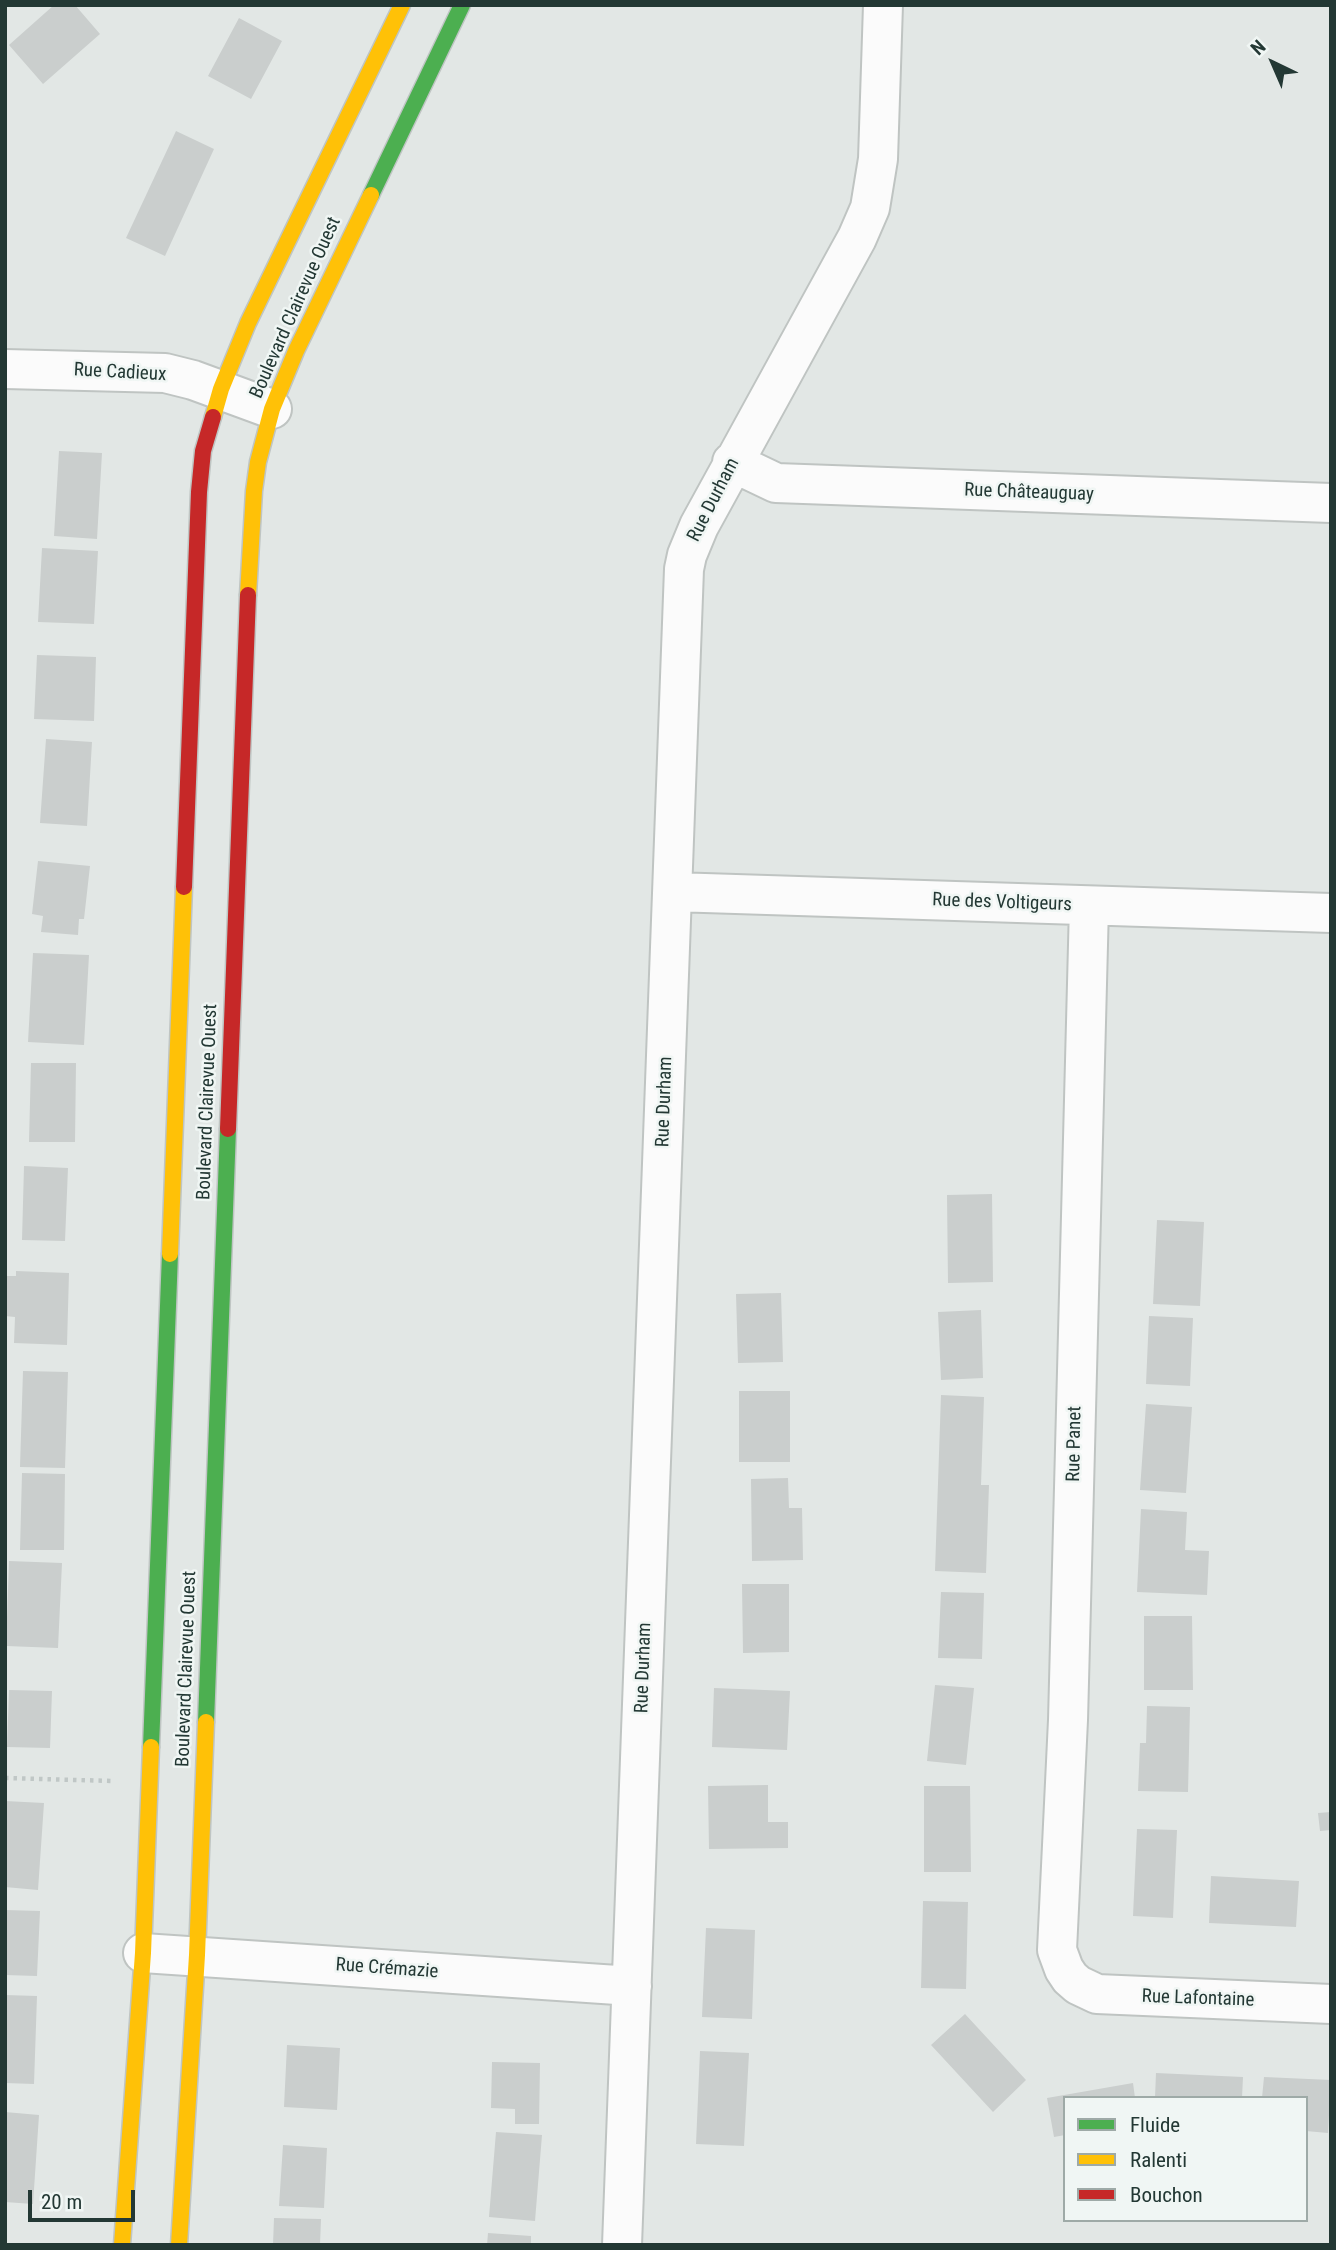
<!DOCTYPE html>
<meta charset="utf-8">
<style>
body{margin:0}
#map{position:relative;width:1336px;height:2250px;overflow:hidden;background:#e2e7e5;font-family:"Roboto Condensed",sans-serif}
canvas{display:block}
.frame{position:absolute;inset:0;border:7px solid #233834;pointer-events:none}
.legend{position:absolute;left:1063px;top:2096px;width:245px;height:126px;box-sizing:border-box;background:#f0f6f4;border:2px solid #9eaaa7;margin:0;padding:9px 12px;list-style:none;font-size:21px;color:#233834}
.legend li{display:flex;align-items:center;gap:14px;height:35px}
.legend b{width:35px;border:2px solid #9eaaa7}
.north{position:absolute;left:1238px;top:28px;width:70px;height:70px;-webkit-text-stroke:5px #f0f6f4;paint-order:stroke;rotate:316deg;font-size:19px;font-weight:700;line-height:28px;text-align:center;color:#233834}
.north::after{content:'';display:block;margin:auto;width:24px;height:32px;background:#233834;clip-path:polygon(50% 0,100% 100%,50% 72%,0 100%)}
.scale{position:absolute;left:28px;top:2190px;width:107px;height:32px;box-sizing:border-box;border:4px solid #233834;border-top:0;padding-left:9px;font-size:21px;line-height:24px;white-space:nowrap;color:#233834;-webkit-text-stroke:5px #f0f6f4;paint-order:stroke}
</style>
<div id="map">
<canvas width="1336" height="2250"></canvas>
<div class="frame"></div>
<ul class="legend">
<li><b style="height:9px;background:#4caf50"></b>Fluide</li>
<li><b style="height:9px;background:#ffc107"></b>Ralenti</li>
<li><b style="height:9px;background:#c62828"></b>Bouchon</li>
</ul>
<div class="north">N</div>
<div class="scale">20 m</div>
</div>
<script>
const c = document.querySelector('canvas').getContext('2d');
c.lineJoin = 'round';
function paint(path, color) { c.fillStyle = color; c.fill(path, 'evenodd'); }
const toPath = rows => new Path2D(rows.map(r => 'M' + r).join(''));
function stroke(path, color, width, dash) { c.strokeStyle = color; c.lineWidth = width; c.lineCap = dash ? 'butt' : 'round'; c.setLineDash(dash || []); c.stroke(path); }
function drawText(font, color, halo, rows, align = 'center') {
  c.font = font + ' "Roboto Condensed",sans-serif'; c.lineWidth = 5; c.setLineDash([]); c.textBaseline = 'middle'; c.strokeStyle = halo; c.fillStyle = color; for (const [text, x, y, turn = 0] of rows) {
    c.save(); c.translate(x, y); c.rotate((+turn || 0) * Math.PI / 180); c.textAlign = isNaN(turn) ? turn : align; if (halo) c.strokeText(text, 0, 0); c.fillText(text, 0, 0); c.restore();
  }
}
paint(toPath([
 [54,5,75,5,100,34,43,84,9,45],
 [239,18,282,41,251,99,208,76],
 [176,131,214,149,165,256,126,238],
 [59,451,102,453,97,539,54,536],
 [42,548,98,551,94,624,38,622],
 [37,655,96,657,94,721,34,719],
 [46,739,92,742,87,826,40,823],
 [38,861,90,866,84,919,79,919,78,935,41,932,43,916,32,914],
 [33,953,89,955,84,1045,28,1042],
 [31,1063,76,1063,75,1142,29,1142],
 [24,1166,68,1168,65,1241,22,1240],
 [992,1194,993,1282,948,1283,947,1195],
 [1157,1220,1204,1222,1200,1306,1153,1304],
 [16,1271,69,1273,67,1345,14,1343,15,1317,5,1316,5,1276,16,1276],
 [781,1293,783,1362,738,1363,736,1294],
 [981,1310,983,1378,941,1380,938,1312],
 [1149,1316,1193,1318,1190,1386,1146,1384],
 [23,1371,68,1372,65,1468,20,1467],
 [739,1391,790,1391,790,1462,739,1462],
 [941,1395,984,1397,981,1485,989,1485,986,1573,935,1571],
 [1146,1404,1192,1407,1186,1493,1140,1490],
 [22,1473,65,1474,64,1550,20,1550],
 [788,1478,789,1508,802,1508,803,1560,752,1561,751,1479],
 [1141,1509,1187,1512,1185,1550,1209,1551,1207,1595,1137,1592],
 [9,1561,62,1563,58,1648,6,1646],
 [742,1584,789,1584,789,1652,743,1653],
 [941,1592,984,1593,982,1659,938,1658],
 [1144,1616,1192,1616,1193,1690,1144,1690],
 [935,1685,974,1688,966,1765,927,1761],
 [714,1688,790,1691,787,1750,712,1747],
 [9,1690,52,1691,50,1748,7,1747],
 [1147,1706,1190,1707,1188,1792,1138,1791,1140,1743,1146,1743],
 [768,1785,768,1822,788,1822,788,1848,709,1849,708,1786],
 [924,1786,970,1786,971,1872,924,1872],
 [5,1801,44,1803,38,1890,5,1887],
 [1331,1812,1331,1830,1320,1831,1318,1813],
 [1137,1829,1177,1830,1173,1918,1133,1916],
 [1211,1876,1299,1881,1296,1927,1209,1923],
 [923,1901,968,1902,966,1989,921,1988],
 [5,1910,40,1911,37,1976,5,1975],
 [706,1928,755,1930,752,2019,702,2017],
 [5,1995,37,1996,34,2084,5,2083],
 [965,2014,1026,2080,993,2112,931,2045],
 [287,2045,340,2048,337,2110,284,2107],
 [700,2051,749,2053,744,2146,696,2144],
 [492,2062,540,2063,539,2124,515,2124,515,2109,491,2108],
 [1156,2073,1243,2077,1242,2098,1155,2098],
 [1264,2077,1331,2080,1328,2133,1306,2131,1306,2098,1262,2098],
 [1133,2083,1135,2098,1065,2098,1065,2135,1054,2137,1047,2098],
 [5,2112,39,2115,33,2204,5,2202],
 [496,2132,542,2135,535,2221,489,2217],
 [283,2145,327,2148,324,2208,279,2206],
 [274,2218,321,2219,320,2245,273,2245],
 [488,2233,531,2236,531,2245,487,2245]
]), '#cacecd');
const street = toPath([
 [5,369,165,373,193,380,272,409],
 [732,462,776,483,1331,503],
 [673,892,1331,913],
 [1089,906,1068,1720,1057,1950,1064,1969,1070,1978,1078,1985,1097,1994,1331,2004],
 [143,1953,632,1986],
 [622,2245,684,569,687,555,699,526,857,238,870,208,878,159,883,5]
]);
const fast = toPath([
 [371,195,462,5],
 [206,1722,228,1129],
 [151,1747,170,1254]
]);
const slow = toPath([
 [213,417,221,389,248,323,402,5],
 [248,595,254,491,258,462,272,409,296,351,371,195],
 [170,1254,184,887],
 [122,2245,143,1953,151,1747],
 [179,2245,197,1955,206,1722]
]);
const jam = toPath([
 [184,887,199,492,203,451,213,417],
 [228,1129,248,595]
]);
stroke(street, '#bfc4c2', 42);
stroke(fast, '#bfc5c3', 19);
stroke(slow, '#bfc5c3', 19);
stroke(jam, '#bfc5c3', 19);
stroke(toPath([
 [5,1778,113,1781]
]), '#c0c7c6', 4.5, [3.5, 5]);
stroke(street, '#fbfbfb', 38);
stroke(fast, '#4caf50', 16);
stroke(slow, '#ffc107', 16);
stroke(jam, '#c62828', 16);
drawText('19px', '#233834', '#f0f6f4', [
 ["Boulevard Clairevue Ouest",296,308,-66],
 ["Rue Cadieux",120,373,3],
 ["Rue Châteauguay",1029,493,2],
 ["Rue Durham",714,500,-63],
 ["Rue des Voltigeurs",1002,903,2],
 ["Boulevard Clairevue Ouest",208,1102,-88],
 ["Rue Durham",665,1102,-88],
 ["Rue Panet",1075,1444,-89],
 ["Rue Durham",644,1668,-88],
 ["Boulevard Clairevue Ouest",187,1669,-88],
 ["Rue Crémazie",387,1969,4],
 ["Rue Lafontaine",1198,1999,2]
]);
</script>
